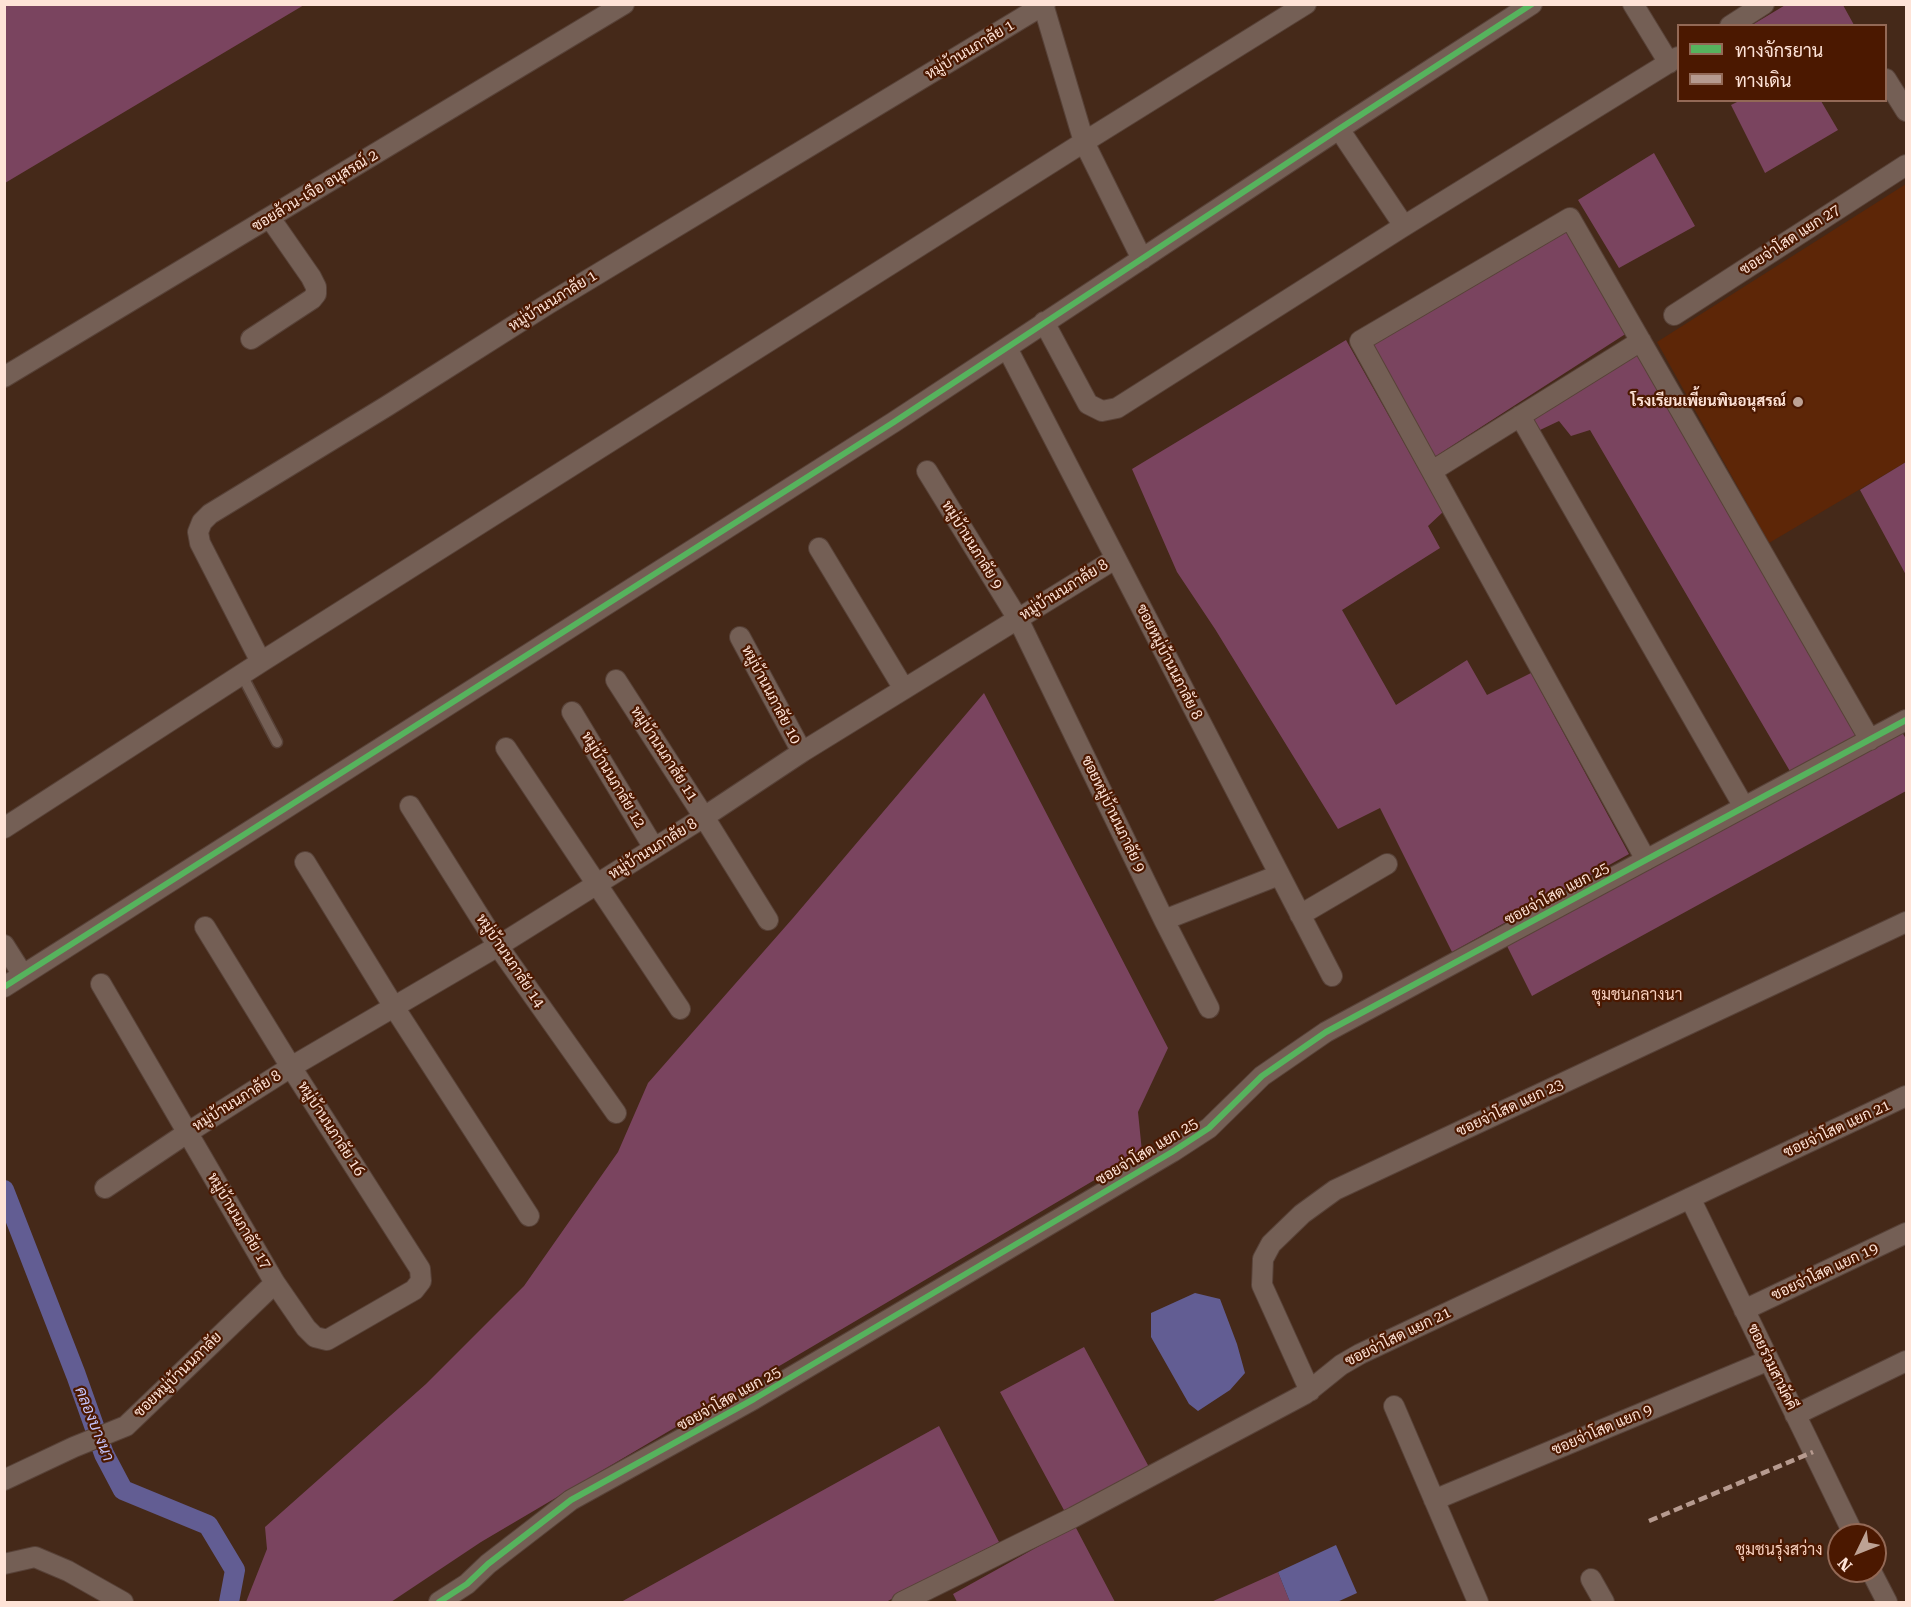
<!DOCTYPE html>
<meta charset="utf-8">
<style>
body{margin:0}
#map{position:relative;width:1911px;height:1607px;overflow:hidden;background:#452919;font-family:"Roboto Serif",Sarabun,serif}
canvas{display:block}
.frame{position:absolute;inset:0;border:6px solid #fee3d7;pointer-events:none}
.legend{position:absolute;left:1677px;top:24px;width:210px;height:78px;box-sizing:border-box;background:#4b1800;border:2px solid #936956;margin:0;padding:8px 10px;list-style:none;font-size:18px;color:#fee3d7}
.legend li{display:flex;align-items:center;gap:12px;height:30px}
.legend b{width:30px;border:2px solid #936956}
.north{position:absolute;left:1827px;top:1523px;width:60px;height:60px;box-sizing:border-box;background:#4b1800;border:2px solid #936956;border-radius:50%;rotate:227deg;font-size:16px;font-weight:700;line-height:24px;text-align:center;color:#fee3d7}
.north::after{content:'';display:block;margin:auto;width:21px;height:27px;background:#bda294;clip-path:polygon(50% 0,100% 100%,50% 72%,0 100%)}
</style>
<div id="map">
<canvas width="1911" height="1607"></canvas>
<div class="frame"></div>
<ul class="legend">
<li><b style="height:8px;background:#56b35d"></b>ทางจักรยาน</li>
<li><b style="height:8px;background:#b69a8f"></b>ทางเดิน</li>
</ul>
<div class="north">N</div>
</div>
<script>
const c = document.querySelector('canvas').getContext('2d');
c.lineJoin = 'round';
function paint(path, color) { c.fillStyle = color; c.fill(path, 'evenodd'); }
const toPath = rows => new Path2D(rows.map(r => 'M' + r).join(''));
function stroke(path, color, width, dash) { c.strokeStyle = color; c.lineWidth = width; c.lineCap = dash ? 'butt' : 'round'; c.setLineDash(dash || []); c.stroke(path); }
function drawText(font, color, halo, rows, align = 'center') {
  c.font = font + ' "Roboto Serif",Sarabun,serif'; c.lineWidth = 4.5; c.setLineDash([]); c.textBaseline = 'middle'; c.strokeStyle = halo; c.fillStyle = color; for (const [text, x, y, turn = 0] of rows) {
    c.save(); c.translate(x, y); c.rotate((+turn || 0) * Math.PI / 180); c.textAlign = isNaN(turn) ? turn : align; if (halo) c.strokeText(text, 0, 0); c.fillText(text, 0, 0); c.restore();
  }
}
paint(toPath([
 [1906,184,1906,462,1769,543,1657,342]
]), '#5d2607');
paint(toPath([
 [5,4,304,4,304,5,5,183],
 [1787,4,1843,5,1854,25,1752,25],
 [1739,101,1821,101,1838,130,1765,173,1731,105],
 [1654,153,1695,226,1619,268,1578,200],
 [1568,228,1627,333,1433,458,1369,343],
 [1346,340,1443,512,1428,526,1440,548,1342,610,1396,705,1467,660,1487,695,1531,673,1629,854,1452,952,1380,808,1338,829,1215,629,1177,572,1132,469],
 [1640,350,1856,736,1791,773,1590,430,1571,436,1559,421,1540,430,1530,418],
 [1906,462,1906,575,1860,490],
 [984,693,1168,1048,1138,1112,1142,1152,481,1542,391,1602,246,1602,267,1549,265,1527,426,1384,524,1286,618,1152,648,1083,793,918],
 [1902,732,1906,739,1906,791,1532,996,1507,946,1613,886],
 [1084,1347,1149,1467,1065,1512,1000,1392],
 [939,1426,999,1542,886,1602,621,1602],
 [1075,1526,1115,1602,957,1602,953,1594],
 [1278,1572,1290,1602,1211,1602]
]), '#7a445f');
paint(toPath([
 [1195,1293,1220,1299,1237,1344,1245,1373,1230,1390,1198,1411,1189,1404,1151,1337,1151,1313],
 [1336,1545,1357,1593,1337,1602,1290,1602,1278,1572]
]), '#625d93');
stroke(toPath([
 [4,1190,76,1375,104,1454,123,1490,208,1525,235,1570,229,1602]
]), '#625d93', 20);
const lane = toPath([
 [242,675,277,742]
]);
const street = toPath([
 [1043,4,1084,142,1142,259],
 [1633,4,1669,63],
 [1730,26,1764,4],
 [1886,79,1906,111],
 [1339,129,1404,226],
 [1674,315,1906,165],
 [1044,322,1088,404,1102,411,1117,408,1404,226,1678,57],
 [251,339,312,299,316,294,316,287,311,277,270,218],
 [1007,348,1332,976],
 [4,377,624,4],
 [1520,416,1744,807],
 [927,471,1018,619,1164,920,1209,1008],
 [1432,471,1641,341],
 [819,548,904,689],
 [740,637,802,752],
 [261,662,200,543,198,532,202,522,210,514,387,406,548,304,1045,4],
 [616,680,704,817,768,920],
 [572,712,654,848],
 [506,748,680,1009],
 [410,806,498,946,616,1113],
 [4,828,261,662,1084,142,1306,4],
 [1646,860,1360,341,1570,218,1870,740],
 [305,862,394,1007,529,1216],
 [1300,915,1387,864],
 [1164,920,1279,875],
 [4,945,23,975],
 [101,984,275,1283,306,1328,315,1337,327,1340,414,1290,421,1281,420,1269,291,1067,205,927],
 [4,987,894,422,1339,129,1532,4],
 [105,1188,187,1133,291,1067,498,946,704,817,802,752,1115,559],
 [1690,1198,1854,1535],
 [1744,1310,1906,1233],
 [1310,1391,1262,1285,1263,1259,1271,1244,1302,1214,1335,1190,1906,922],
 [1394,1406,1478,1602],
 [1795,1415,1906,1361],
 [4,1480,74,1447,126,1426,275,1283],
 [1434,1500,1769,1360],
 [4,1564,35,1557,68,1571,123,1602],
 [1871,1571,1887,1602],
 [1591,1579,1604,1602],
 [439,1602,467,1584,488,1564,571,1500,754,1399,1172,1152,1209,1128,1262,1076,1326,1032,1906,720],
 [902,1602,1074,1517,1305,1394,1341,1365,1360,1354,1906,1096]
]);
stroke(lane, '#584238', 13);
stroke(street, '#584238', 22);
stroke(lane, '#745f55', 10);
stroke(street, '#745f55', 20);
stroke(toPath([
 [1649,1521,1813,1452]
]), '#b69a8f', 4.5, [9, 4.5]);
stroke(toPath([
 [4,987,894,422,1339,129,1532,4],
 [439,1602,467,1584,488,1564,571,1500,754,1399,1172,1152,1209,1128,1262,1076,1326,1032,1906,720]
]), '#56b35d', 6);
for (const [x, y, r, color] of [
 [1798,402,6,"#bda294"]
]) { const dot = new Path2D(); dot.arc(x, y, r, 0, 2 * Math.PI); c.fillStyle = color; c.fill(dot); stroke(dot, '#4b1800', 2); }
drawText('15px', '#fee3d7', '#4b1800', [
 ["หมู่บ้านนภาลัย 1",970,50,-31],
 ["ซอยล้วน-เจือ อนุสรณ์ 2",315,191,-31],
 ["ซอยจ่าโสด แยก 27",1790,240,-33],
 ["หมู่บ้านนภาลัย 1",553,301,-32],
 ["หมู่บ้านนภาลัย 9",972,545,58],
 ["หมู่บ้านนภาลัย 8",1064,590,-32],
 ["ซอยหมู่บ้านนภาลัย 8",1169,662,63],
 ["หมู่บ้านนภาลัย 10",771,695,62],
 ["หมู่บ้านนภาลัย 11",664,754,57],
 ["หมู่บ้านนภาลัย 12",613,780,59],
 ["ซอยหมู่บ้านนภาลัย 9",1113,814,64],
 ["หมู่บ้านนภาลัย 8",653,849,-32],
 ["ซอยจ่าโสด แยก 25",1557,894,-28],
 ["หมู่บ้านนภาลัย 14",510,961,56],
 ["หมู่บ้านนภาลัย 8",237,1101,-32],
 ["ซอยจ่าโสด แยก 23",1510,1108,-25],
 ["หมู่บ้านนภาลัย 16",331,1129,57],
 ["ซอยจ่าโสด แยก 21",1837,1129,-25],
 ["ซอยจ่าโสด แยก 25",1147,1152,-31],
 ["หมู่บ้านนภาลัย 17",239,1221,59],
 ["ซอยจ่าโสด แยก 19",1825,1272,-25],
 ["ซอยจ่าโสด แยก 21",1398,1337,-26],
 ["ซอยร่วมสามัคคี",1772,1367,64],
 ["ซอยหมู่บ้านนภาลัย",178,1375,-44],
 ["ซอยจ่าโสด แยก 25",729,1399,-29],
 ["ซอยจ่าโสด แยก 9",1602,1430,-23]
]);
drawText('bold 15px', '#fee3d7', '#4b1800', [
 ["โรงเรียนเพี้ยนพินอนุสรณ์",1786,402]
], 'right');
drawText('16px', '#f6cebc', '#4b1800', [
 ["ชุมชนกลางนา",1637,995],
 ["ชุมชนรุ่งสว่าง",1779,1550]
]);
drawText('italic 16px', '#c5c4fa', '#4b1800', [
 ["คลองบางนา",94,1424,68]
]);
</script>
